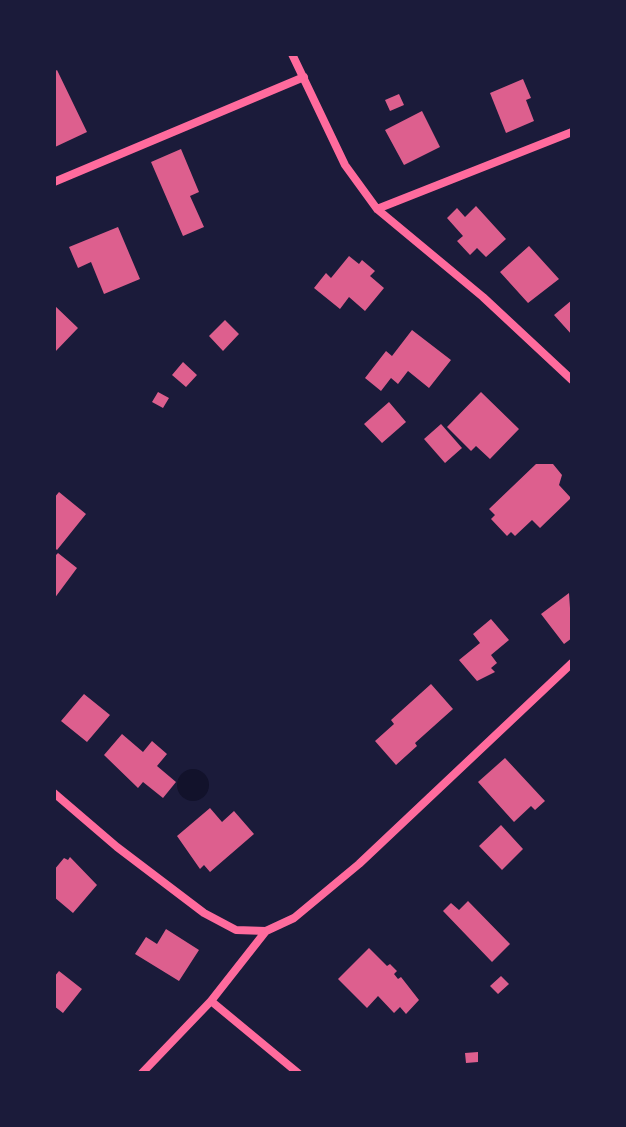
<!DOCTYPE html>
<style>
body{margin:0}
#map{position:relative;width:626px;height:1127px;overflow:hidden;background:#1b1b3a;font-family:"IBM Plex Serif",serif}
canvas{display:block}
.frame{position:absolute;inset:0;border:56px solid #1b1b3a;pointer-events:none}
</style>
<div id="map">
<canvas width="626" height="1127"></canvas>
<div class="frame"></div>
</div>
<script>
const c = document.querySelector('canvas').getContext('2d');
c.lineJoin = 'round';
function paint(path, color) { c.fillStyle = color; c.fill(path, 'evenodd'); }
const toPath = rows => new Path2D(rows.map(r => 'M' + r).join(''));
function stroke(path, color, width, dash) { c.strokeStyle = color; c.lineWidth = width; c.lineCap = dash ? 'butt' : 'round'; c.setLineDash(dash || []); c.stroke(path); }
paint(toPath([
 '177 785a16 16 0 1 1 32 0a16 16 0 1 1-32 0Z'
]), '#12122b');
paint(toPath([
 [57,70,87,132,55,147,54,72],
 [523,79,531,98,526,100,534,121,506,133,490,93],
 [399,94,404,105,390,111,385,100],
 [422,111,440,147,404,165,385,130],
 [181,149,199,192,190,196,204,227,183,236,151,162],
 [476,206,506,239,486,257,477,248,470,255,457,241,463,236,447,218,457,208,465,217],
 [118,227,140,279,104,294,91,262,78,268,69,247],
 [529,246,559,279,528,303,500,272],
 [349,256,359,264,362,260,375,271,370,276,384,288,365,311,349,297,340,309,314,288,326,273,331,278],
 [572,300,572,335,554,315],
 [54,305,78,328,54,353],
 [225,320,239,334,223,351,209,336],
 [412,330,451,360,429,388,408,371,398,384,391,378,381,391,365,378,386,351,392,356],
 [183,362,197,375,186,387,172,375],
 [158,392,169,398,163,408,152,402],
 [481,392,519,429,490,459,476,446,471,451,447,427],
 [389,402,406,422,382,443,364,424],
 [441,424,462,448,445,463,424,439],
 [536,464,553,464,562,475,559,485,571,498,540,528,532,520,515,536,511,532,507,536,491,519,495,515,489,509],
 [59,492,86,514,57,550,54,547,54,498],
 [58,553,77,568,54,599,54,557],
 [569,593,572,638,564,644,541,614],
 [491,619,509,640,491,655,497,663,491,668,495,672,477,681,459,660,480,643,473,634],
 [431,684,453,709,415,743,417,746,396,765,375,741,394,724,391,720],
 [84,694,110,715,87,742,61,721],
 [122,734,143,752,152,741,167,754,157,766,176,782,163,798,143,782,138,788,104,755],
 [505,758,545,801,535,810,531,806,514,822,478,782],
 [210,808,222,822,234,811,254,834,210,872,204,865,200,869,177,836],
 [501,825,523,849,502,870,479,846],
 [70,857,97,885,73,913,54,897,54,870,64,858,68,860],
 [468,901,510,944,492,962,443,911,451,903,459,910],
 [166,929,199,950,179,981,135,954,146,937,157,944],
 [369,948,387,966,390,964,397,971,394,974,398,979,401,977,419,1000,406,1014,400,1007,394,1013,378,996,367,1008,338,979],
 [59,971,82,989,63,1013,54,1006,54,977],
 [501,976,509,984,498,994,490,986],
 [478,1052,478,1062,466,1063,465,1053]
]), '#dd5f8e');
stroke(toPath([
 [292,54,345,165,377,209,483,297,572,380],
 [54,182,304,77],
 [377,209,572,132],
 [54,793,117,847,204,913,236,930,266,931,294,918,359,864,572,663],
 [266,931,211,1001,298,1073],
 [142,1073,211,1001]
]), '#ff6b9d', 8);
</script>
